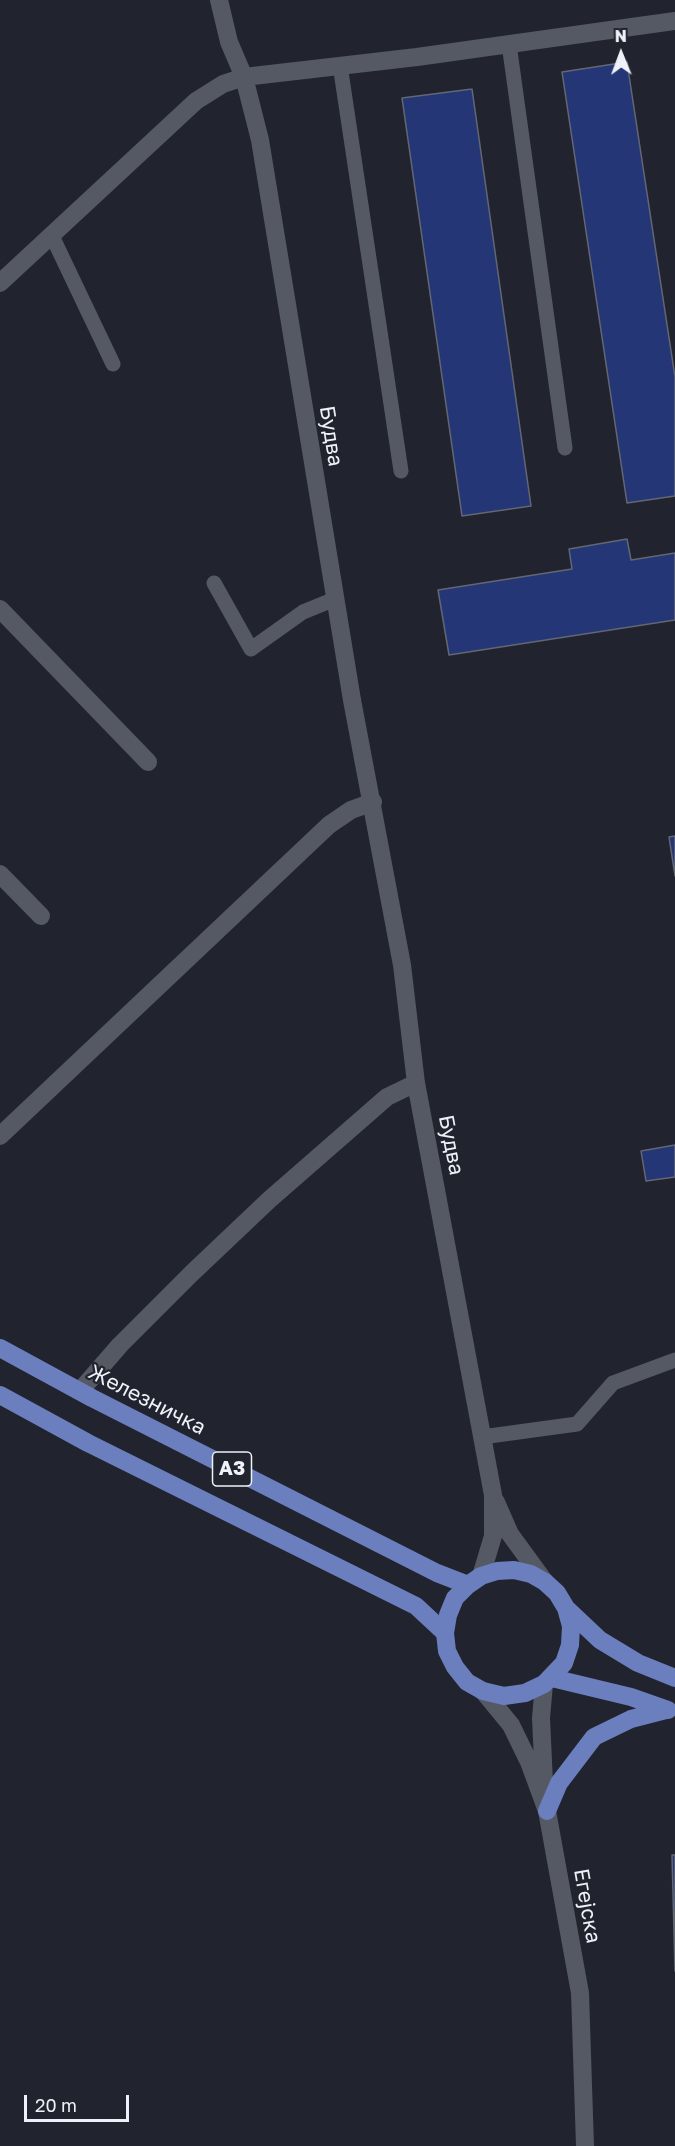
<!DOCTYPE html>
<meta charset="utf-8">
<style>
body{margin:0}
#map{position:relative;width:675px;height:2146px;overflow:hidden;background:#21242e;font-family:"Golos Text",sans-serif}
canvas{display:block}
.north{position:absolute;left:591px;top:24px;width:60px;height:60px;-webkit-text-stroke:4px #21242e;paint-order:stroke;rotate:359deg;font-size:16px;font-weight:700;line-height:24px;text-align:center;color:#eff1f8}
.north::after{content:'';display:block;margin:auto;width:21px;height:27px;background:#eff1f8;clip-path:polygon(50% 0,100% 100%,50% 72%,0 100%)}
.scale{position:absolute;left:24px;top:2095px;width:105px;height:27px;box-sizing:border-box;border:3px solid #eff1f8;border-top:0;padding-left:8px;font-size:18px;line-height:21px;white-space:nowrap;color:#eff1f8;-webkit-text-stroke:4px #21242e;paint-order:stroke}
</style>
<div id="map">
<canvas width="675" height="2146"></canvas>
<div class="north">N</div>
<div class="scale">20 m</div>
</div>
<script>
const c = document.querySelector('canvas').getContext('2d');
c.lineJoin = 'round';
function paint(path, color) { c.fillStyle = color; c.fill(path, 'evenodd'); }
const toPath = rows => new Path2D(rows.map(r => 'M' + r).join(''));
function stroke(path, color, width, dash) { c.strokeStyle = color; c.lineWidth = width; c.lineCap = dash ? 'butt' : 'round'; c.setLineDash(dash || []); c.stroke(path); }
function drawText(font, color, halo, rows, align = 'center') {
  c.font = font + ' "Golos Text",sans-serif'; c.lineWidth = 4.5; c.setLineDash([]); c.textBaseline = 'middle'; c.strokeStyle = halo; c.fillStyle = color; for (const [text, x, y, turn = 0] of rows) {
    c.save(); c.translate(x, y); c.rotate((+turn || 0) * Math.PI / 180); c.textAlign = isNaN(turn) ? turn : align; if (halo) c.strokeText(text, 0, 0); c.fillText(text, 0, 0); c.restore();
  }
}
const building = toPath([
 [627,62,675,377,675,496,627,503,562,72,627,62],
 [472,89,531,506,462,516,402,98,472,89],
 [627,539,631,560,675,553,675,620,449,655,438,590,572,569,569,549,627,539],
 [675,836,675,876,669,837,675,836],
 [675,1145,675,1177,646,1181,641,1151,675,1145],
 [672,1855,675,1855,675,1971,672,1855]
]);
paint(building, '#253677');
stroke(building, '#636772', 1.5);
stroke(toPath([
 [509,44,565,448],
 [340,65,401,471],
 [52,236,113,364],
 [214,583,251,649,303,612,335,599],
 [482,1437,577,1424,613,1383,675,1360]
]), '#555964', 15);
stroke(toPath([
 [219,0,229,42,244,77,260,140,352,700,402,965,416,1083,493,1495,493,1536,481,1576],
 [0,283,196,101,223,84,244,77,417,57,675,21],
 [0,609,148,762],
 [0,874,41,916],
 [0,1136,329,825,351,810,373,802],
 [80,1391,120,1345,192,1273,269,1200,387,1097,416,1083],
 [496,1502,510,1534,545,1582],
 [544,1684,541,1718,544,1783],
 [483,1691,511,1725,529,1762,547,1811,580,1993,585,2146]
]), '#555964', 18);
stroke(toPath([
 [0,1348,92,1398,437,1573,468,1585],
 [0,1395,88,1443,416,1606,445,1633,447,1651,455,1667,467,1682,483,1691,504,1696,525,1693,544,1684,564,1663,570,1645,571,1626,566,1608,557,1593,545,1582,531,1574,514,1570,497,1571,481,1576,468,1585,455,1598,448,1615,445,1633],
 [566,1608,600,1640,638,1663,675,1678],
 [552,1678,631,1697,668,1710],
 [547,1811,559,1783,594,1737,631,1719,666,1710]
]), '#6b7fbf', 18);
for (const [x, y, w] of [
 [232,1469,39]
]) { const box = new Path2D(); box.roundRect(x - w / 2, y - 17, w, 34, 4.5); c.fillStyle = '#21242e'; c.fill(box); stroke(box, '#eff1f8', 1.5); }
drawText('bold 20px', '#eff1f8', null, [
 ["A3",232,1469]
]);
drawText('21px', '#eff1f8', '#21242e', [
 ["Будва",331,436,81],
 ["Будва",451,1145,79],
 ["Железничка",147,1400,27],
 ["Егејска",587,1906,80]
]);
</script>
